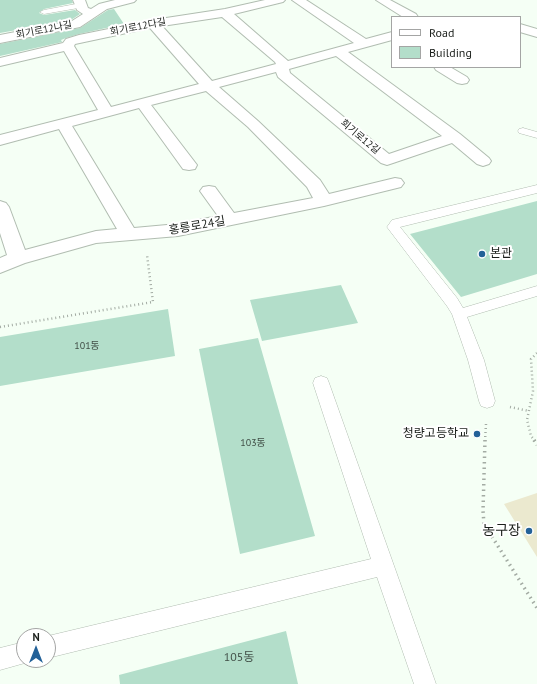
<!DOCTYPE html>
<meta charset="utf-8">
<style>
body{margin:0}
#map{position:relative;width:537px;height:684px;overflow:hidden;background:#f5fff5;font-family:"PT Sans",sans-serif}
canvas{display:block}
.legend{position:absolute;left:391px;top:16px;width:130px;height:52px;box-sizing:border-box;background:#fff;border:1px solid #a4a5a4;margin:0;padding:5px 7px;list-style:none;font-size:12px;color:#1b1f1b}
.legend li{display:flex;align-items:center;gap:8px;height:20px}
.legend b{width:20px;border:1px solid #a4a5a4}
.north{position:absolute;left:16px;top:628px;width:40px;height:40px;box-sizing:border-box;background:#fff;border:1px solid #a4a5a4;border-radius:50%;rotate:0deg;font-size:11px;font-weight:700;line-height:16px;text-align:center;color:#1b1f1b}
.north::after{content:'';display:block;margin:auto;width:14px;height:18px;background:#236198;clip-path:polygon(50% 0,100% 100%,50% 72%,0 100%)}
</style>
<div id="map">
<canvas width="537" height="684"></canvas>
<ul class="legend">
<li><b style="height:5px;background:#fff"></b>Road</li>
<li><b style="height:11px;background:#b3deca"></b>Building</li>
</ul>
<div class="north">N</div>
</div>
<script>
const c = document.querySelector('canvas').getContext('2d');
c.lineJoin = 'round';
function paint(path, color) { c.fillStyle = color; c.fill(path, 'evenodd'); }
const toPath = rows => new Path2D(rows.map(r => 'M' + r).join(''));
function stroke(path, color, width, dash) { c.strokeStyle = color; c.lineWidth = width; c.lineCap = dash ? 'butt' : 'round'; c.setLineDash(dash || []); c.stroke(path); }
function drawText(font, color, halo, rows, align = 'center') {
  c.font = font + ' "PT Sans","Noto Sans KR",sans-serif'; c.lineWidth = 4; c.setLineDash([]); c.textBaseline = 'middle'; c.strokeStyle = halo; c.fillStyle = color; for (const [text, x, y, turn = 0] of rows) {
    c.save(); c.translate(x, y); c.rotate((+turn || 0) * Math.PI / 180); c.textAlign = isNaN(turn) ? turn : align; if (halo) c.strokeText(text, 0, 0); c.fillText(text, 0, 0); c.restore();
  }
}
paint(toPath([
 [537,493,537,557,504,504]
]), '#ebe9cf');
paint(toPath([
 [0,0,72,0,73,3,44,9,39,13,44,15,75,10,80,14,71,20,0,33],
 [114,9,124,24,79,34,66,38,61,40,62,42,0,56,0,44,80,28,108,10],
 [537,201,537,274,461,297,410,234],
 [341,285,358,323,262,341,250,300],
 [168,309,175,356,0,386,0,337],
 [258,338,315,536,240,554,199,349],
 [286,631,298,684,120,684,119,675]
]), '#b3deca');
const lane = toPath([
 [81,3,85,5,84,7,44,14,40,12,44,10,81,3],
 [523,128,537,132,537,138,519,133,518,131,519,129,523,128],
 [537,185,537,193,400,227,457,298,463,308,537,286,537,296,467,317,484,360,495,401,493,406,487,408,481,406,479,401,468,360,452,314,447,306,387,227,392,220,537,185],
 [321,376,327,378,329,383,436,684,414,684,377,577,48,658,48,636,371,559,313,383,315,378,321,376],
 [24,642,24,660,32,661,0,670,0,648,24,642]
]);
const street = toPath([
 [73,0,85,0,88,8,91,9,99,4,115,0,136,0,134,2,107,9,80,27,0,43,0,35,72,21,83,14,77,10,73,0],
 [265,0,285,0,283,2,234,14,288,61,354,43,292,0,306,0,366,39,392,32,392,40,348,52,460,134,489,158,491,161,489,164,483,166,477,164,452,143,393,163,387,165,381,163,278,77,276,72,219,87,258,121,320,180,329,194,395,178,401,179,404,183,401,187,324,206,178,236,96,243,25,263,0,273,0,258,7,255,0,233,0,201,6,203,9,207,25,250,96,231,117,229,59,129,0,145,0,135,98,110,64,51,0,66,0,58,63,43,66,39,79,35,153,20,225,9,265,0],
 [222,17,275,62,276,64,212,81,162,26,222,17],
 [150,28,199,84,111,107,74,46,75,44,150,28],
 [336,56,442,136,389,154,290,73,289,69,336,56],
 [206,91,248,127,307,187,313,198,234,213,215,187,209,186,203,187,200,191,218,216,178,224,134,228,72,126,139,108,183,169,189,170,195,169,197,165,151,105,206,91],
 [376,0,390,0,416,14,418,17,403,17,376,0],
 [520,24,537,29,537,37,520,32,520,24],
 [434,67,450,67,467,77,469,80,467,83,462,84,457,83,436,70,434,67]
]);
stroke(lane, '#b1bdb1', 1);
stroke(street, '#b1bdb1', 2);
stroke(toPath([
 [0,327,153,302,147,255],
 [510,407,529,411],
 [485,441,486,424],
 [535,441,531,436,527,420,533,391,531,359,537,353]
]), '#a3aba3', 2.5, [1, 3]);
stroke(toPath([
 [485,440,483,511,484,524,537,608],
 [534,440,537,445]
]), '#a3aba3', 3.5, [1.5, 4]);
paint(lane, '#fff');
paint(street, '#fff');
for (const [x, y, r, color] of [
 [482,254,4,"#236198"],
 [477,434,4,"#236198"],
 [529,531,4,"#236198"]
]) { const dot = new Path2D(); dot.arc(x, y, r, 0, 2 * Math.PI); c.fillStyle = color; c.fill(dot); stroke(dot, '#fff', 1.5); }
drawText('10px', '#1b1f1b', '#fff', [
 ["회기로12다길",138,27,-11],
 ["회기로12나길",44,30,-11],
 ["회기로12길",360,137,40]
]);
drawText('10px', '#414f47', null, [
 ["101동",87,346],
 ["103동",253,443]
]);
drawText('12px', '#1b1f1b', '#fff', [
 ["홍릉로24길",197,226,-10]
]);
drawText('12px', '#1b1f1b', '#fff', [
 ["본관",490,254],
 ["청량고등학교",469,434,"right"]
], 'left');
drawText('12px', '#414f47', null, [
 ["105동",239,658]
]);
drawText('14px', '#1b1f1b', '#fff', [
 ["농구장",521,531]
], 'right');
</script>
